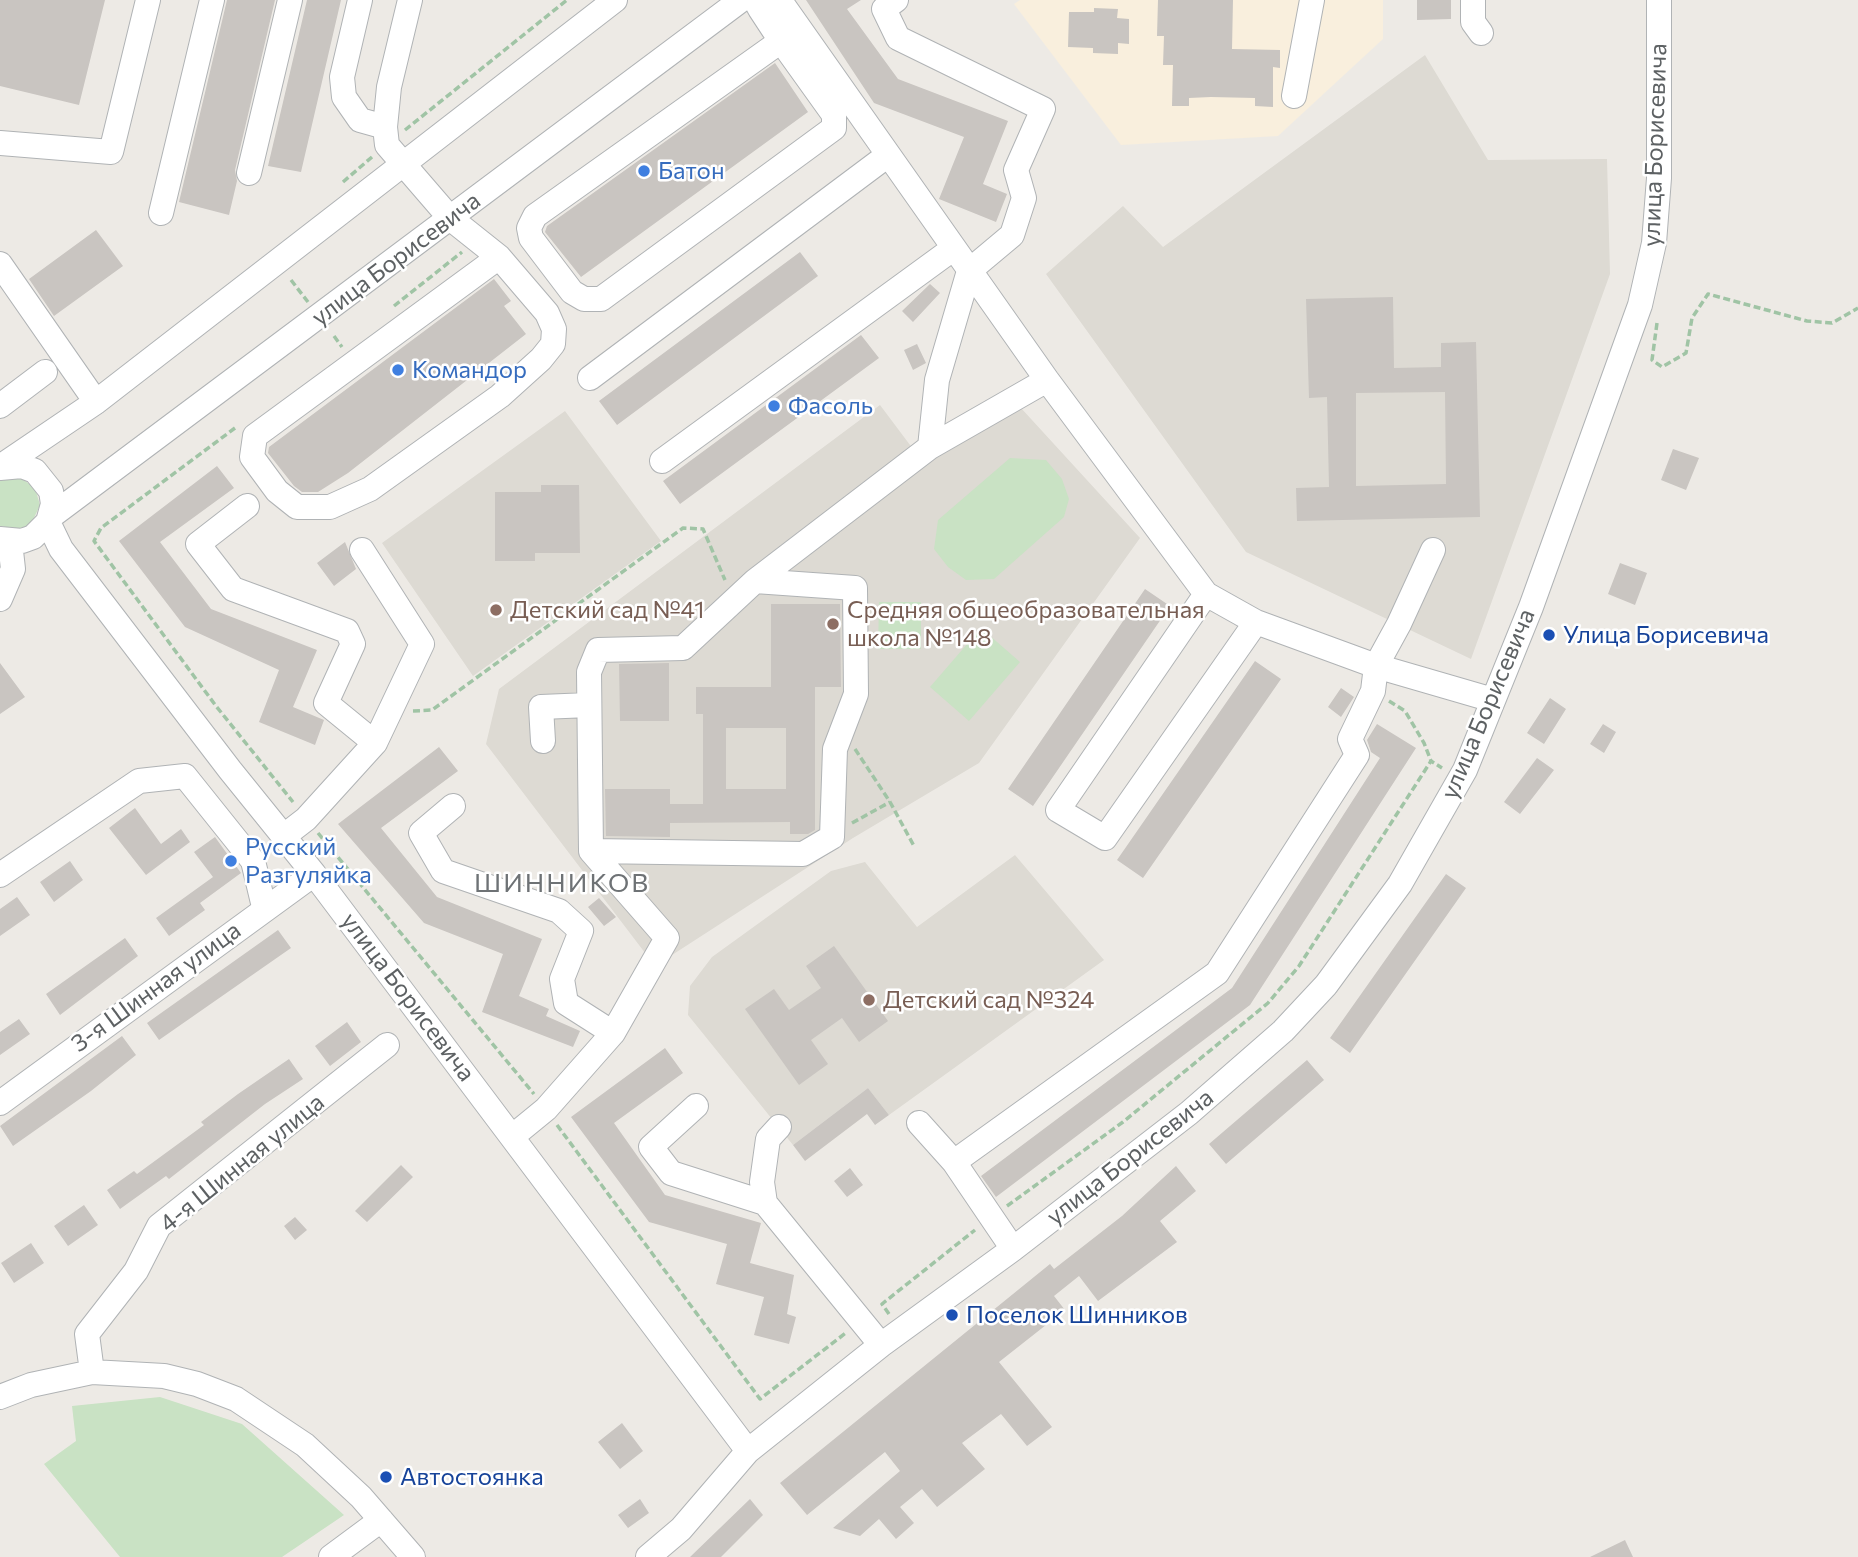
<!DOCTYPE html>
<meta charset="utf-8">
<style>
body{margin:0}
canvas{display:block;background:#edeae5}
</style>
<canvas width="1858" height="1557"></canvas>
<script>
const c = document.querySelector('canvas').getContext('2d');
c.lineJoin = 'round';
function paint(path, color) { c.fillStyle = color; c.fill(path, 'evenodd'); }
const toPath = rows => new Path2D(rows.map(r => 'M' + r).join(''));
function stroke(path, color, width, dash) { c.strokeStyle = color; c.lineWidth = width; c.lineCap = dash ? 'butt' : 'round'; c.setLineDash(dash || []); c.stroke(path); }
function drawText(font, color, halo, rows, align = 'center') {
  c.font = font + ' Commissioner,sans-serif'; c.lineWidth = 5; c.setLineDash([]); c.textBaseline = 'middle'; c.strokeStyle = halo; c.fillStyle = color; for (const [text, x, y, turn = 0] of rows) {
    c.save(); c.translate(x, y); c.rotate((+turn || 0) * Math.PI / 180); c.textAlign = isNaN(turn) ? turn : align; if (halo) c.strokeText(text, 0, 0); c.fillText(text, 0, 0); c.restore();
  }
}
paint(toPath([
 [1020,0,1383,0,1383,39,1278,136,1121,145,1014,4]
]), '#f9efdd');
paint(toPath([
 [1425,55,1488,160,1607,159,1610,274,1471,659,1246,552,1046,274,1123,206,1163,247],
 [880,405,922,461,1021,408,1140,538,979,763,853,838,655,966,486,744,499,689],
 [565,411,661,541,473,676,382,543],
 [1015,855,1104,960,889,1115,868,1088,793,1145,688,1015,690,986,712,957,831,871,865,862,917,927]
]), '#dddad3');
paint(toPath([
 [1010,458,1046,460,1062,479,1069,499,1064,517,994,579,966,580,948,567,934,549,938,520],
 [4,478,21,478,35,488,40,505,33,520,27,526,19,529,0,526,0,480],
 [879,602,921,602,921,649,878,649],
 [981,628,1020,662,969,721,930,687],
 [160,1397,242,1424,344,1515,282,1557,120,1557,44,1464,76,1441,72,1406]
]), '#c9e2c4');
paint(toPath([
 [0,0,105,0,79,105,0,86],
 [227,0,275,0,235,170,237,181,229,215,179,202],
 [307,0,341,0,301,172,268,166],
 [806,0,861,0,847,9,898,79,1008,121,983,184,1007,194,996,222,939,199,964,137,874,103],
 [1158,0,1233,0,1232,49,1280,50,1280,68,1273,67,1273,107,1255,106,1255,98,1211,97,1189,98,1189,106,1172,106,1173,65,1163,65,1164,36,1157,36],
 [1417,0,1451,0,1451,19,1417,20],
 [1094,8,1118,9,1117,18,1129,19,1129,44,1118,43,1118,54,1093,53,1093,48,1068,47,1069,12,1094,12],
 [775,63,808,112,581,277,545,232,547,226],
 [96,230,123,266,54,316,29,279],
 [800,252,818,276,617,425,599,401],
 [494,279,511,301,504,306,526,334,348,473,318,492,302,492,294,486,268,453,269,447],
 [930,284,940,293,913,322,902,311],
 [1393,297,1394,368,1441,367,1441,343,1476,342,1480,517,1297,521,1296,488,1329,487,1327,397,1309,398,1306,299],
 [1445,392,1446,484,1356,486,1356,393],
 [861,335,879,358,680,504,663,481],
 [917,344,926,363,913,370,904,350],
 [1673,449,1699,458,1686,490,1661,480],
 [217,466,234,488,160,542,211,609,317,650,293,707,324,720,315,745,259,722,279,670,185,627,119,541],
 [541,485,579,485,580,553,535,553,535,561,495,561,495,492,541,492],
 [345,542,356,569,334,586,317,563],
 [1620,563,1647,573,1635,605,1608,594],
 [1145,589,1170,606,1033,806,1008,789],
 [771,604,840,604,841,687,815,687,815,830,808,834,790,834,790,822,670,823,670,837,606,836,605,789,670,789,670,804,703,804,703,714,696,714,696,687,771,687],
 [726,728,786,728,786,789,726,789],
 [1255,661,1281,679,1143,878,1117,860],
 [0,663,25,697,0,714],
 [669,663,669,721,620,721,619,664],
 [1341,688,1354,697,1341,717,1328,707],
 [1550,698,1566,709,1544,744,1527,733],
 [1377,724,1416,748,1250,1005,996,1197,981,1176,1232,988,1380,758,1371,752,1367,740],
 [1603,724,1616,732,1604,753,1590,744],
 [439,747,458,771,381,828,437,897,542,939,519,996,549,1009,546,1016,580,1031,573,1047,482,1012,503,954,424,923,338,824],
 [1537,758,1554,770,1520,814,1504,802],
 [135,808,161,844,181,829,190,842,146,875,109,828],
 [215,837,241,873,200,903,205,910,169,936,156,918,213,877,194,852],
 [70,861,83,880,54,902,40,882],
 [1446,874,1466,888,1350,1053,1330,1038],
 [17,897,30,915,0,936,0,909],
 [599,898,616,917,604,926,588,907],
 [278,930,291,948,159,1040,147,1023],
 [125,938,138,956,60,1015,46,994],
 [834,946,888,1021,859,1042,842,1018,811,1040,828,1064,799,1085,745,1009,774,989,789,1010,821,988,806,966],
 [19,1019,30,1034,0,1055,0,1032],
 [347,1022,361,1042,330,1066,315,1046],
 [122,1036,136,1055,91,1091,13,1146,0,1126],
 [665,1048,683,1073,614,1123,665,1195,761,1223,750,1263,794,1275,787,1314,796,1317,789,1344,754,1335,764,1297,716,1284,727,1244,649,1222,571,1117],
 [289,1059,303,1079,265,1104,169,1179,166,1176,120,1209,107,1190,134,1171,137,1174,204,1125,201,1122,238,1094],
 [1307,1060,1324,1080,1226,1164,1209,1144],
 [868,1088,889,1115,875,1125,867,1114,805,1161,793,1145],
 [401,1165,413,1177,367,1222,355,1211],
 [1176,1166,1196,1191,1160,1221,1177,1242,1098,1301,1079,1276,1054,1296,1065,1310,999,1362,1052,1427,1027,1446,1001,1414,962,1443,985,1469,937,1507,922,1489,900,1507,914,1523,896,1539,879,1519,860,1536,833,1528,900,1471,885,1452,807,1515,780,1483,1050,1264,1054,1269,1122,1216],
 [850,1168,863,1185,847,1197,834,1181],
 [84,1205,98,1225,68,1246,54,1226],
 [295,1217,307,1230,295,1240,284,1226],
 [31,1243,44,1263,14,1283,1,1263],
 [622,1423,643,1451,620,1469,598,1442],
 [640,1499,649,1513,628,1528,618,1515],
 [750,1499,763,1515,721,1557,690,1557],
 [1625,1540,1633,1557,1590,1557]
]), '#c9c5c1');
const minor = toPath([
 [360,0,342,77,344,97,360,120,385,127],
 [410,0,389,87,385,127,387,145,450,218,499,257,547,313,554,329,553,344,541,359,500,396,370,489,330,507,297,507,277,491,252,457,255,436,499,257],
 [755,0,760,9,783,5,1047,380,1206,594,1256,622,1376,666,1493,700],
 [896,0,884,9,898,38,1043,109,1016,170,1024,198,1012,235,969,271,937,380,930,447,1047,380],
 [1473,0,1473,22,1481,33],
 [760,9,781,41,535,216,529,228,531,238,572,292,584,299,601,299,834,128,834,115,781,41],
 [1294,96,1312,0],
 [0,143,111,152,148,0],
 [249,173,290,0],
 [161,213,212,0],
 [0,264,96,402],
 [590,378,888,155],
 [0,406,45,372],
 [662,461,954,248],
 [0,467,96,402,615,0],
 [0,468,22,466,35,471,51,491,53,504,48,522,33,537,22,541,0,539],
 [247,506,198,544,233,589,347,631,353,644,326,703,375,743,306,819,284,836],
 [50,517,741,0],
 [48,522,61,549,230,770,314,874,748,1451],
 [362,550,422,644,375,743],
 [1206,594,1058,810,1105,838,1256,622],
 [0,599,13,569,10,542],
 [543,741,541,707,589,705],
 [453,806,421,833,443,871,559,911,581,931,562,979,566,1003,613,1033,546,1109,513,1136],
 [591,851,803,854,832,837,835,749,856,694,855,588,755,581,930,447],
 [0,875,139,781,185,776,253,861,264,907],
 [613,1033,667,938,591,851,589,672,598,650,683,648,755,581],
 [0,1103,314,874],
 [696,1106,651,1147,671,1173,765,1203,881,1345],
 [919,1123,954,1162,1013,1249],
 [954,1162,1217,973,1357,755,1350,739,1373,691,1376,666,1399,624,1433,550],
 [765,1203,762,1182,768,1139,779,1127],
 [92,1372,87,1334,136,1271,159,1226,387,1045],
 [0,1397,31,1385,92,1372,164,1376,197,1384,236,1399,305,1445,361,1497,413,1557],
 [331,1557,381,1520],
 [648,1557,681,1529,748,1451,881,1345,1013,1249,1189,1113,1283,1031,1326,985,1400,884,1465,770,1531,607,1640,305,1654,243,1659,178,1659,0]
]);
stroke(minor, '#b0b3b5', 26);
stroke(toPath([
 [405,130,567,0],
 [343,182,372,157],
 [291,280,308,302],
 [394,306,462,252],
 [1657,323,1652,360,1662,367,1686,353,1692,318,1708,294,1807,321,1832,323,1858,308],
 [334,336,342,347],
 [235,428,101,528,94,541,216,706,293,802],
 [1389,701,1405,711,1424,743,1431,761],
 [413,711,432,710,683,528,703,529,725,580],
 [855,749,890,802,914,846],
 [852,823,890,802],
 [318,833,534,1094],
 [557,1125,760,1399,847,1332],
 [1007,1206,1123,1122,1268,1003,1299,966,1431,761,1442,768],
 [889,1314,882,1304,975,1230]
]), '#a0c4a5', 3.5, [7, 3.5]);
stroke(minor, '#fff', 24);
for (const [x, y, r, color] of [
 [644,171,7,"#3f7fe0"],
 [398,370,7,"#3f7fe0"],
 [774,406,7,"#3f7fe0"],
 [496,610,7,"#8d6e63"],
 [833,624,7,"#8d6e63"],
 [1549,635,7,"#1a4fb4"],
 [231,861,7,"#3f7fe0"],
 [869,1000,7,"#8d6e63"],
 [952,1315,7,"#1a4fb4"],
 [386,1477,7,"#1a4fb4"]
]) { const dot = new Path2D(); dot.arc(x, y, r, 0, 2 * Math.PI); c.fillStyle = color; c.fill(dot); stroke(dot, '#fff', 2.5); }
drawText('24px', '#5d6163', '#fff', [
 ["улица Борисевича",1655,145,-88],
 ["улица Борисевича",396,259,-37],
 ["улица Борисевича",1488,704,-67],
 ["3-я Шинная улица",156,987,-36],
 ["улица Борисевича",408,997,53],
 ["улица Борисевича",1130,1157,-38],
 ["4-я Шинная улица",242,1163,-39]
]);
drawText('24px', '#366cbe', '#fff', [
 ["Батон",658,171],
 ["Командор",412,370],
 ["Фасоль",788,406],
 ["Русский",245,847],
 ["Разгуляйка",245,875]
], 'left');
drawText('24px', '#785e54', '#fff', [
 ["Детский сад №41",510,610],
 ["Средняя общеобразовательная",847,610],
 ["школа №148",847,638],
 ["Детский сад №324",883,1000]
], 'left');
drawText('24px', '#164399', '#fff', [
 ["Улица Борисевича",1563,635],
 ["Поселок Шинников",966,1315],
 ["Автостоянка",400,1477]
], 'left');
c.letterSpacing = '2px';
drawText('26px', '#6e7275', '#fff', [
 ["ШИННИКОВ",562,883]
]);
c.letterSpacing = '0px';
</script>
